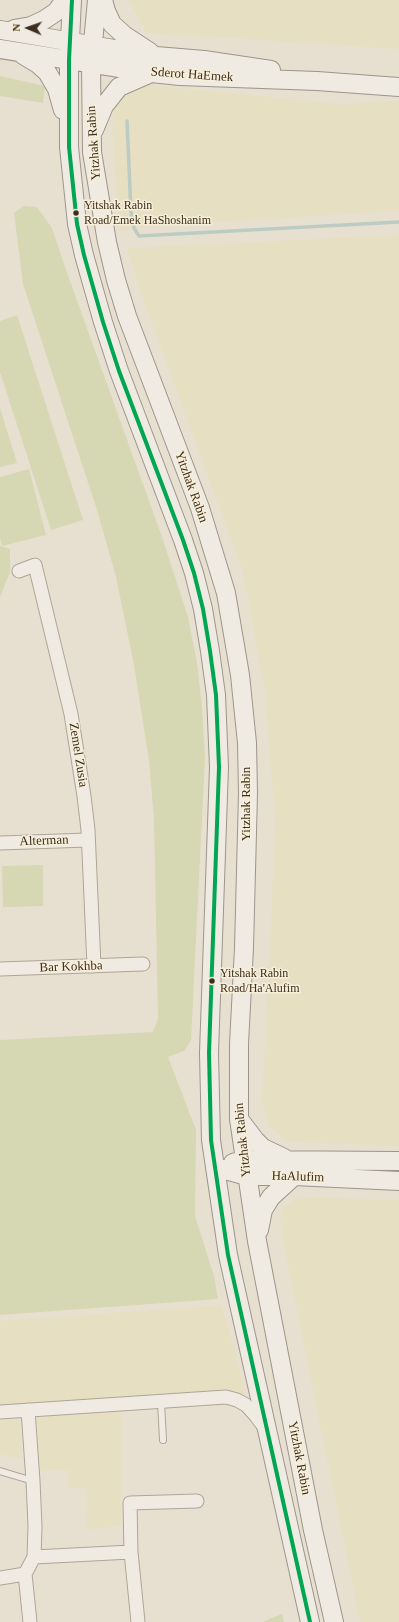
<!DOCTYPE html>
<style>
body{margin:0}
#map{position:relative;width:399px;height:1622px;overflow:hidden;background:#e7e0d1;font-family:"Times New Roman",serif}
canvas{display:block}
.north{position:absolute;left:8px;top:8px;width:40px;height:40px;-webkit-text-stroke:3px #f7eed8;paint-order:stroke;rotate:272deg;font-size:11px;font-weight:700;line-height:16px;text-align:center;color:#3d2e20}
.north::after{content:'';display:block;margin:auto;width:14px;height:18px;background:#3d2e20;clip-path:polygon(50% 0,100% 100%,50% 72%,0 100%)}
</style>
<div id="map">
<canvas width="399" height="1622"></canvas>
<div class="north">N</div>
</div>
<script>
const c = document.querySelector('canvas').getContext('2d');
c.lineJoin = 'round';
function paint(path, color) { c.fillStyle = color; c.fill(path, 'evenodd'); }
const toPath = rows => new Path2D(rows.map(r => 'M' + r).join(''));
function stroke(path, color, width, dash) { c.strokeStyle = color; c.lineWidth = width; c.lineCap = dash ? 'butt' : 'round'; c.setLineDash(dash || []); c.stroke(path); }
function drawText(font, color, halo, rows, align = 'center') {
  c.font = font + ' "Times New Roman",serif'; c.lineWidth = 3; c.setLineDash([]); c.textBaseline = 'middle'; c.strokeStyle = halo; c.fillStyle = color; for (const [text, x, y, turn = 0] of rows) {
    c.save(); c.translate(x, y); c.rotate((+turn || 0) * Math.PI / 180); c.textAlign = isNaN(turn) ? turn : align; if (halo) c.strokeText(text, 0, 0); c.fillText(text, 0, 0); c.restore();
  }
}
paint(toPath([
 [129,0,399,0,399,49,146,33],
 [141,84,341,104,385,101,399,101,399,211,158,226,119,231,112,129,115,101],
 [399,235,399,1146,287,1142,269,1126,262,1102,271,922,275,821,265,692,243,572,140,291,127,248],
 [297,1197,399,1200,399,1622,360,1622,285,1252,280,1223,283,1207],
 [222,1305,246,1395,238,1391,225,1390,0,1408,0,1321],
 [121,1412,121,1526,86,1530,87,1489,68,1488,68,1470,38,1471,38,1417],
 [20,1419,22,1458,13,1458,0,1453,0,1420]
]), '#e6dfc2');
paint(toPath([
 [0,76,45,86,43,103,0,96],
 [24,206,37,207,52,228,66,270,162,537,188,617,197,663,202,707,205,758,191,1040,184,1051,168,1057,196,1130,195,1216,214,1276,218,1299,0,1315,0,1040,153,1032,158,1019,154,820,149,761,134,665,116,577,97,510,23,284,14,213],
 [17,315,83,520,51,530,0,372,0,321],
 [0,408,17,463,0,467],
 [29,469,46,535,2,546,0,538,0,477],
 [0,546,10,549,10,572,0,597],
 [43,865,43,906,3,907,2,866],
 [282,1614,284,1622,264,1622,264,1621]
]), '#d6d7b3');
stroke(toPath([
 [127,121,131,212,134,228,139,236,399,222]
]), '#bcccc2', 3.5);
const lane = toPath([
 [161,1402,163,1440],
 [0,1471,33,1481]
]);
const street = toPath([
 [19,571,35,565,71,714,84,796,88,830,94,966],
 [0,843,88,840],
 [0,969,143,964],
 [28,1410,33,1481,35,1526,34,1557,25,1574,30,1622],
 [0,1412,226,1397,237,1400,246,1405,256,1416,265,1428],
 [34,1557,131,1552],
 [0,1578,25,1574],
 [138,1622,131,1552,130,1503,197,1501]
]);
const secondary = toPath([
 [72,0,69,60,69,147,77,224,84,255,103,322,119,371,183,540,194,573,203,609,210,651,216,695,219,767,209,1053,211,1140,228,1255,310,1622],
 [97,0,91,64,92,152,107,242,116,280,127,316,200,508,226,593,240,675,247,743,248,793,244,948,239,1044,239,1119,257,1241,313,1530,334,1622],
 [103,0,106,11,112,24,124,35,150,52],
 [14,29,31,26,44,20,56,12,65,0],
 [0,30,156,56,204,60,271,70],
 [0,49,151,73,180,76,317,81,399,87],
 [23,55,38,64,47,72,57,89,63,110],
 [94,130,104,106,119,87,151,73],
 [239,1119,255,1140,263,1148,284,1158],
 [233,1163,244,1160,399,1161],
 [215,1167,247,1176,294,1176,399,1181],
 [259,1230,263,1210,271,1197,294,1176]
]);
stroke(lane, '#ada599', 8);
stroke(street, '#ada599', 15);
stroke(secondary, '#9c958a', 20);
stroke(lane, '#efebe3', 6);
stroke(street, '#efebe3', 13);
stroke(secondary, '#efebe3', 18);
stroke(toPath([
 [72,0,69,60,69,147,77,224,84,255,103,322,119,371,183,540,194,573,203,609,210,651,216,695,219,767,209,1053,211,1140,228,1255,310,1622]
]), '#00a651', 4);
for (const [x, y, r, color] of [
 [76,213,3.5,"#3d2e20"],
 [212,981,3.5,"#3d2e20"]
]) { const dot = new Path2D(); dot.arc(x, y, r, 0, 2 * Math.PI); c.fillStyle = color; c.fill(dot); stroke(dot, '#f7eed8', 1.5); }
drawText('12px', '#3d2e20', '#f7eed8', [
 ["Yitshak Rabin",84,206],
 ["Road/Emek HaShoshanim",84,221],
 ["Yitshak Rabin",220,974],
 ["Road/Ha'Alufim",220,989]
], 'left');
drawText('13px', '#3d2e20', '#f7eed8', [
 ["Sderot HaEmek",192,75,4],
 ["Yitzhak Rabin",94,143,-94],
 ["Yitzhak Rabin",191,487,70],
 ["Zemel Zusia",78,755,81],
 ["Yitzhak Rabin",247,804,-90],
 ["Alterman",44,841,-2],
 ["Bar Kokhba",71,967,-2],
 ["Yitzhak Rabin",243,1140,-96],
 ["HaAlufim",298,1177,2],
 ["Yitzhak Rabin",299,1458,79]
]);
</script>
